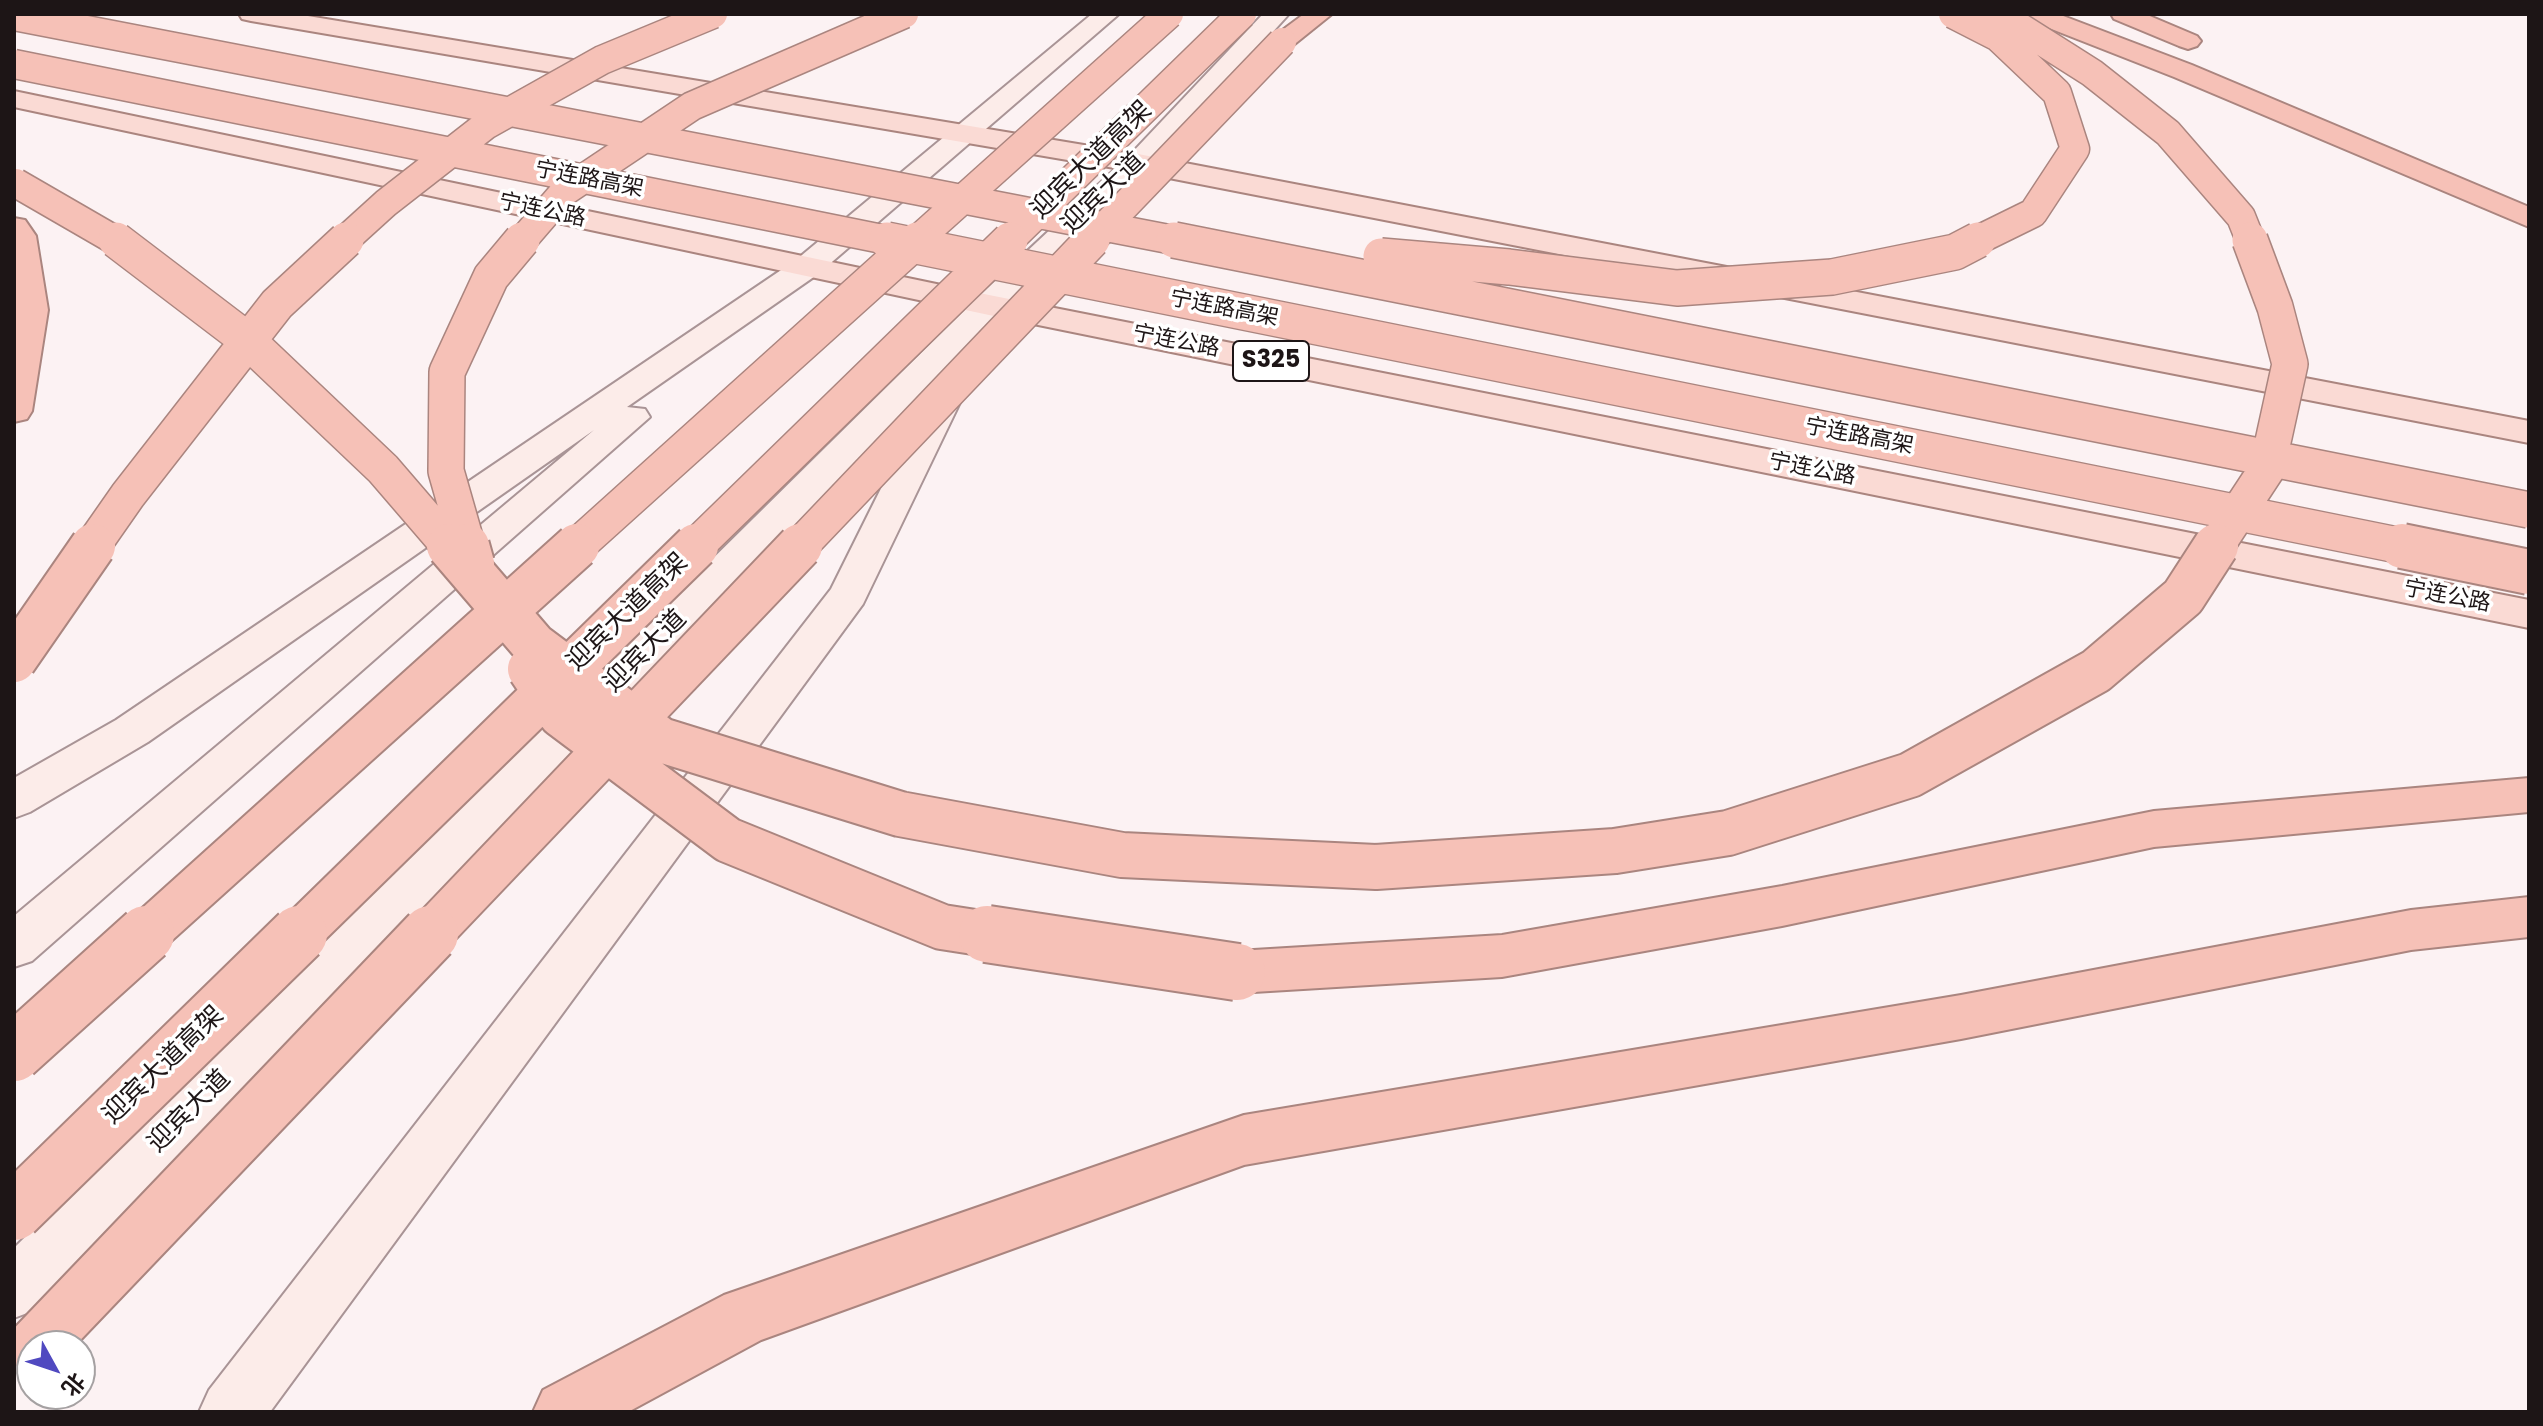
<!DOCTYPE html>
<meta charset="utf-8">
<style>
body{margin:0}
#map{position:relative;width:2543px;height:1426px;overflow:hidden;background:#fcf2f3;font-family:Poppins,"Noto Sans SC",sans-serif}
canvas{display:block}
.frame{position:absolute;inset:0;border:16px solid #1d1516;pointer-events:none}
.north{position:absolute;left:16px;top:1330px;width:80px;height:80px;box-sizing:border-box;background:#fff;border:2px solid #a5a1a2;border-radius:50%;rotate:130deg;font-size:22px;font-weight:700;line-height:32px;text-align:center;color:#1d1516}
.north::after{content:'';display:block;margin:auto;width:28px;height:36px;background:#5049c0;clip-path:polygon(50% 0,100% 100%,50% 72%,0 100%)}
</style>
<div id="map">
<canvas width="2543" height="1426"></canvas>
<div class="frame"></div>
<div class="north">北</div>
</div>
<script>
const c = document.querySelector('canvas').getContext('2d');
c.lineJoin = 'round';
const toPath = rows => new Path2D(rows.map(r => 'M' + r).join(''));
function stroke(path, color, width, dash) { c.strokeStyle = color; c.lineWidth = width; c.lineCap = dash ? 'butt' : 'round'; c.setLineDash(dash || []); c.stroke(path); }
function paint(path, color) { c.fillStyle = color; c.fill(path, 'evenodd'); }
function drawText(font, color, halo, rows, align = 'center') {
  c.font = font + ' Poppins,"Noto Sans SC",sans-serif'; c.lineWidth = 7; c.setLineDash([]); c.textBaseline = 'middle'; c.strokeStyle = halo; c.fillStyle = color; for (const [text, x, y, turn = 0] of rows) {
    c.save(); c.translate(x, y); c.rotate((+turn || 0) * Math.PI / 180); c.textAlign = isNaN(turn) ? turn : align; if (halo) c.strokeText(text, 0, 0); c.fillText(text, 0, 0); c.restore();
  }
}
const secondary = toPath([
 [1092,14,1119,14,818,274,627,407,645,409,650,417,32,961,14,967,14,916,594,430,148,742,30,812,14,818,14,778,116,720,796,260,1092,14],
 [1263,14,1289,14,1148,169,1001,312,35,1310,14,1318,14,1248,977,298,1128,157,1263,14],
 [948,379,960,383,966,390,863,604,270,1412,199,1412,209,1390,831,589,930,390,936,383,948,379]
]);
const primary = toPath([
 [239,14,296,14,1138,154,2529,421,2529,443,1138,172,251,21,242,19,239,14],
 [14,91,989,295,2529,600,2529,628,989,315,14,107,14,91]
]);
const highway = toPath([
 [1304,14,1332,14,1291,47,1273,47,1269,42,1273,37,1304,14],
 [2023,14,2058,14,2192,65,2529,207,2529,227,2174,77,2026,19,2023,14],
 [2111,14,2145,14,2197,36,2201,41,2197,46,2188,49,2179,46,2114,19,2111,14],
 [14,218,25,220,36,236,48,310,32,411,27,419,14,422,14,218],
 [2529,778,2529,812,2154,847,1782,926,1502,977,1237,993,1219,987,1211,972,1219,957,1237,951,1502,935,1782,886,2154,811,2529,778],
 [2529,897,2529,937,2411,950,1961,1039,1244,1165,761,1340,628,1412,533,1412,543,1390,724,1295,1244,1115,1961,995,2411,910,2529,897]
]);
stroke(secondary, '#a99496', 4);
stroke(primary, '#aa857f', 4);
stroke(highway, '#aa857f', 4);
paint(secondary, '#fcece9');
paint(primary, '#fadad4');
paint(highway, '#f6c1b7');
const highwayBridgeFar3 = toPath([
 [1953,14,1998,37,2057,93,2075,149,2033,213,1974,242],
 [1999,14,2092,73,2168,133,2241,217,2251,242],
 [14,16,1184,242],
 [14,64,897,242],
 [16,183,118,242],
 [343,242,386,203,486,125,602,60,713,14],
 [521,242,565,191,692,106,904,14],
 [915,242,1169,14],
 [1008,242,1242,14],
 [1090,242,1282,42]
]);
const highwayBridgeFar2 = toPath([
 [116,240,246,339,383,469,451,548],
 [887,240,2412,548],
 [1174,240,2529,510],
 [1381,256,1509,267,1677,288,1832,277,1955,252,1978,240],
 [91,548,128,495,277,304,346,240],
 [468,548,446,471,447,372,491,277,522,240],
 [575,548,917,240],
 [694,548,1010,240],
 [798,548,1092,240],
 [2215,548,2267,469,2290,364,2275,307,2250,240]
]);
const highwayBridgeFar1 = toPath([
 [449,546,534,645,661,740,900,814,1122,855,1376,867,1615,851,1728,833,1910,775,2096,671,2183,597,2216,546],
 [467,546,472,564],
 [2402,546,2529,572],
 [14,660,93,546],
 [530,669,561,715,728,840,942,927,1000,936],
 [144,936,577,546],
 [297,936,696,546],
 [428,936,800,546]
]);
const highwayBridge = toPath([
 [987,934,1237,972],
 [14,1053,146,934],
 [14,1212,299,934],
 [36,1346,430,934]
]);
stroke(highwayBridgeFar3, '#aa857f', 31, []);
stroke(highwayBridgeFar2, '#aa857f', 38, []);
stroke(highwayBridgeFar1, '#aa857f', 48, []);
stroke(highwayBridge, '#aa857f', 60, []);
stroke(highwayBridgeFar3, '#f6c1b7', 28);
stroke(highwayBridgeFar2, '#f6c1b7', 35);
stroke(highwayBridgeFar1, '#f6c1b7', 44);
stroke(highwayBridge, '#f6c1b7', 56);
drawText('22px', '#1d1516', '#fff', [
 ["宁连路高架",589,180,11],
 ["宁连公路",542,211,12],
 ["宁连路高架",1224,309,11],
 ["宁连公路",1176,342,11],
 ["宁连路高架",1859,437,11],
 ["宁连公路",1812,470,11],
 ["宁连公路",2447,597,11]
]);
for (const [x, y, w] of [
 [1271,361,76]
]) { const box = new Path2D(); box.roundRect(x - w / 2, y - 20, w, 40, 6); c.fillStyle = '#fff'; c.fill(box); stroke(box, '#1d1516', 2); }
drawText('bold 24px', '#1d1516', null, [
 ["S325",1271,361]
]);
drawText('26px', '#1d1516', '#fff', [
 ["迎宾大道高架",1092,161,-44],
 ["迎宾大道",1104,194,-44],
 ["迎宾大道高架",628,613,-44],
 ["迎宾大道",646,652,-45],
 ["迎宾大道高架",164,1066,-44],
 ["迎宾大道",190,1112,-45]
]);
</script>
